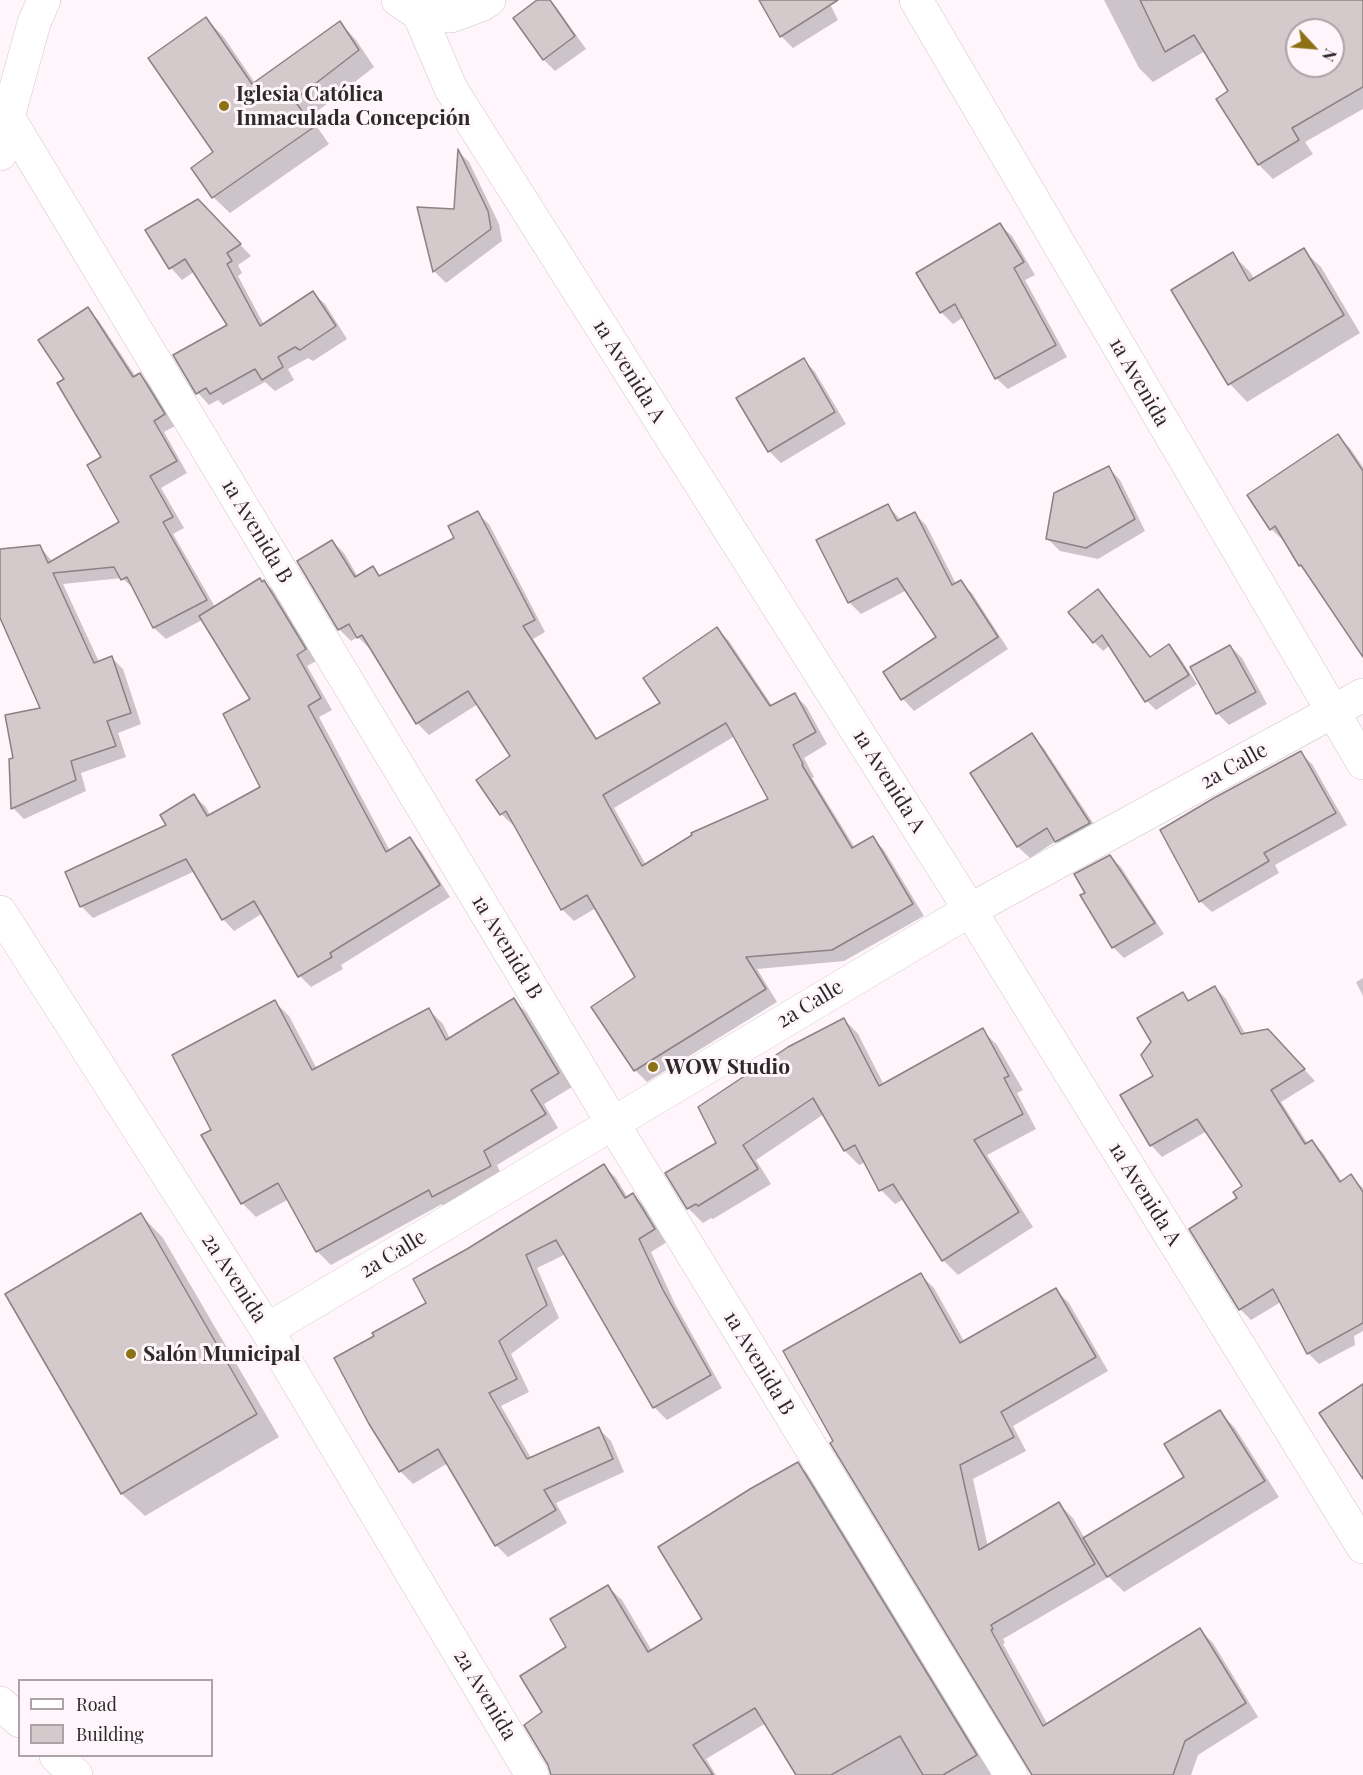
<!DOCTYPE html>
<meta charset="utf-8">
<style>
body{margin:0}
#map{position:relative;width:1363px;height:1775px;overflow:hidden;background:#fff5fa;font-family:"Playfair Display",serif}
canvas{display:block}
.legend{position:absolute;left:18px;top:1679px;width:195px;height:78px;box-sizing:border-box;background:#fff5fa;border:2px solid #aba3a7;margin:0;padding:8px 10px;list-style:none;font-size:18px;color:#2c292b}
.legend li{display:flex;align-items:center;gap:12px;height:30px}
.legend b{width:30px;border:2px solid #aba3a7}
.north{position:absolute;left:1285px;top:18px;width:60px;height:60px;box-sizing:border-box;background:#fff5fa;border:2px solid #aba3a7;border-radius:50%;rotate:116deg;font-size:16px;font-weight:700;line-height:24px;text-align:center;color:#2c292b}
.north::after{content:'';display:block;margin:auto;width:21px;height:27px;background:#8c7115;clip-path:polygon(50% 0,100% 100%,50% 72%,0 100%)}
</style>
<div id="map">
<canvas width="1363" height="1775"></canvas>
<ul class="legend">
<li><b style="height:8px;background:#fff"></b>Road</li>
<li><b style="height:16px;background:#d4c9cb"></b>Building</li>
</ul>
<div class="north">N</div>
</div>
<script>
const c = document.querySelector('canvas').getContext('2d');
c.lineJoin = 'round';
function paint(path, color) { c.fillStyle = color; c.fill(path, 'evenodd'); }
const toPath = rows => new Path2D(rows.map(r => 'M' + r).join(''));
function stroke(path, color, width, dash) { c.strokeStyle = color; c.lineWidth = width; c.lineCap = dash ? 'butt' : 'round'; c.setLineDash(dash || []); c.stroke(path); }
function drawText(font, color, halo, rows, align = 'center') {
  c.font = font + ' "Playfair Display",serif'; c.lineWidth = 6; c.setLineDash([]); c.textBaseline = 'middle'; c.strokeStyle = halo; c.fillStyle = color; for (const [text, x, y, turn = 0] of rows) {
    c.save(); c.translate(x, y); c.rotate((+turn || 0) * Math.PI / 180); c.textAlign = isNaN(turn) ? turn : align; if (halo) c.strokeText(text, 0, 0); c.fillText(text, 0, 0); c.restore();
  }
}
paint(toPath([
 [540,0,550,0,557,8,586,49,555,71,544,60,515,18],
 [761,0,828,0,838,20,793,48,781,36],
 [1104,0,1363,0,1363,109,1305,142,1313,154,1273,179,1259,165,1230,92,1205,51,1153,82,1139,68],
 [1297,30,1333,30,1333,66,1297,66],
 [206,19,223,36,255,83,340,23,356,40,374,67,310,117,329,144,230,213,213,197,215,152],
 [459,152,469,162,499,224,502,241,446,283,434,271,455,211],
 [198,201,251,256,238,265,242,273,238,276,264,325,313,293,325,304,347,339,313,361,308,358,288,369,294,380,275,391,265,382,223,405,218,400,209,405,198,393,175,356,229,326,195,271,182,280,171,268,147,231],
 [1000,225,1012,236,1035,275,1025,280,1067,357,1008,389,996,378,964,317,953,324,941,312],
 [1303,250,1321,267,1360,333,1247,402,1230,384,1173,290,1232,254,1250,272,1255,280],
 [88,309,99,321,136,377,140,375,151,386,175,426,164,432,187,473,161,488,184,528,173,534,215,607,264,582,276,593,316,661,307,666,332,710,319,717,390,851,409,839,421,851,450,897,341,965,343,969,311,987,300,976,263,913,234,931,223,919,195,871,93,918,81,906,168,826,194,796,206,807,210,815,262,787,253,700,202,620,166,639,154,628,135,590,122,578,63,584,99,662,112,658,123,669,141,724,118,733,126,757,81,773,86,791,24,819,13,808,15,759,42,709,0,615,0,551,40,547,53,562,121,522,103,457,66,379],
 [804,360,815,372,846,424,781,463,769,451],
 [1338,436,1350,448,1363,467,1363,645,1308,572,1300,565,1284,539,1283,540,1271,529],
 [1109,468,1120,480,1145,531,1098,559,1060,551,1048,539],
 [888,506,901,520,915,514,926,525,956,584,960,582,972,593,1008,649,914,711,903,699,938,638,907,590,861,614,849,602],
 [477,513,489,524,545,632,533,639,598,740,662,703,717,629,729,641,773,707,794,695,806,706,827,744,804,758,814,777,812,778,855,848,873,838,884,850,924,916,844,961,757,969,777,1002,647,1082,635,1070,637,978,596,908,574,921,562,909,515,824,513,825,501,814,512,756,478,704,429,735,417,723,372,648,370,649,358,637,351,641,339,629,332,541,344,553,358,577,373,568,381,577,456,539],
 [735,736,770,800,646,865,614,808],
 [1098,591,1107,600,1151,658,1169,646,1178,655,1197,684,1156,710,1147,701,1110,645,1103,651,1094,642],
 [1230,646,1242,658,1267,704,1229,725,1217,713,1192,668],
 [1032,735,1043,747,1101,835,1068,853,1056,841,1030,858,1018,847,972,774],
 [1300,752,1312,764,1347,825,1275,865,1279,873,1212,912,1200,901],
 [1110,856,1121,867,1164,934,1124,958,1113,947,1087,893],
 [1363,978,1363,996,1356,982],
 [1215,987,1226,999,1246,1035,1279,1042,1315,1081,1281,1102,1308,1144,1312,1142,1323,1153,1342,1182,1351,1176,1363,1188,1363,1331,1354,1336,1355,1345,1319,1364,1308,1353,1281,1302,1251,1320,1240,1309,1239,1199,1244,1186,1207,1131,1162,1157,1151,1145,1155,1076,1153,1042,1183,994,1190,1001],
 [514,1000,528,1014,572,1087,544,1104,558,1128,497,1165,504,1180,447,1210,442,1204,331,1265,317,1251,289,1199,256,1217,242,1203,203,1136,213,1130,275,1002,289,1016,317,1069,429,1010,443,1024,450,1039],
 [844,1019,858,1034,884,1085,982,1030,997,1045,1023,1090,1017,1093,1036,1129,987,1155,1033,1227,958,1275,943,1260,904,1199,895,1204,881,1190,866,1162,859,1165,845,1151,824,1114,756,1160,771,1184,713,1219,711,1218,703,1223,688,1208,667,1174,718,1143,699,1108,790,1046],
 [604,1166,616,1178,628,1198,633,1195,646,1207,667,1242,651,1252,675,1304,722,1388,667,1420,655,1408,566,1254,537,1268,559,1318,511,1354,529,1392,501,1406,531,1458,598,1428,611,1441,624,1472,556,1503,567,1523,508,1557,496,1545,448,1463,413,1484,400,1471,376,1337,428,1304,468,1250],
 [141,1215,163,1238,279,1437,145,1516,122,1494,7,1294],
 [921,1275,934,1288,965,1343,1056,1290,1069,1303,1108,1371,1013,1426,1026,1451,973,1479,988,1547,1059,1504,1073,1518,1085,1539,1186,1477,1220,1412,1235,1428,1279,1497,1124,1592,1109,1577,1003,1639,1005,1643,1003,1644,1048,1725,1200,1630,1213,1643,1258,1717,1198,1755,1191,1775,1031,1775,1028,1765,832,1444],
 [797,1464,811,1477,993,1775,798,1775,766,1723,706,1759,716,1775,552,1775,544,1712,568,1648,608,1587,622,1600,652,1651,704,1620]
]), '#0003');
const building = toPath([
 [537,0,550,0,575,36,543,60,513,18,537,0],
 [759,0,838,0,780,37,759,0],
 [1140,0,1363,0,1363,87,1292,128,1299,140,1258,165,1216,99,1228,91,1194,35,1165,52,1140,0],
 [1297,30,1333,30,1333,66,1297,66,1297,30],
 [206,17,252,84,340,21,359,50,294,100,314,127,212,198,191,168,213,152,148,58,206,17],
 [458,149,488,211,491,229,433,272,417,207,454,209,458,149],
 [198,199,241,244,227,253,232,261,227,264,260,326,313,291,336,326,300,350,295,347,278,357,283,367,262,380,255,369,210,394,206,388,196,394,173,355,227,325,185,259,169,269,145,230,198,199],
 [1000,223,1024,262,1014,268,1056,345,995,379,955,304,940,313,916,273,1000,223],
 [1304,248,1344,315,1228,385,1171,290,1233,252,1249,281,1304,248],
 [88,307,133,377,140,373,165,414,154,421,177,461,150,476,173,517,163,522,207,600,153,628,127,577,121,580,114,567,53,573,94,663,112,656,131,713,107,721,116,746,71,761,76,780,11,809,9,759,13,758,5,715,40,708,0,618,0,549,40,545,48,563,119,522,87,465,101,457,57,383,64,379,38,340,88,307],
 [804,358,835,412,768,452,736,398,804,358],
 [1338,434,1363,471,1363,657,1301,565,1299,566,1275,526,1270,530,1247,495,1338,434],
 [1109,466,1135,519,1086,548,1046,539,1054,493,1109,466],
 [888,504,897,521,915,512,952,585,961,580,998,637,901,700,883,672,936,637,897,578,848,603,816,540,888,504],
 [478,511,535,620,523,626,596,739,660,703,643,678,717,627,770,706,795,693,816,732,793,745,803,764,802,765,852,848,873,836,913,904,832,950,746,957,766,989,634,1071,591,1007,635,977,587,895,561,910,506,811,500,815,476,780,510,756,468,691,416,724,362,635,357,638,349,624,338,630,297,561,332,540,355,577,373,566,379,576,454,538,448,526,478,511],
 [726,723,768,799,691,833,692,835,642,866,603,795,726,723],
 [260,578,262,582,264,580,306,649,297,655,321,698,308,706,386,852,410,837,440,885,330,953,332,957,298,977,254,901,222,920,186,859,80,907,65,872,166,825,160,815,194,794,207,816,260,787,223,714,250,699,199,616,260,578],
 [1098,589,1150,657,1169,644,1189,675,1145,702,1102,635,1093,643,1068,612,1098,589],
 [1230,645,1256,692,1216,714,1190,667,1230,645],
 [1032,733,1090,823,1055,842,1047,828,1017,847,970,773,1032,733],
 [1301,751,1336,813,1264,853,1269,861,1199,902,1160,830,1214,798,1301,751],
 [1110,855,1155,923,1112,948,1080,895,1085,893,1074,874,1110,855],
 [1215,986,1241,1034,1268,1029,1305,1069,1271,1090,1305,1144,1312,1140,1340,1182,1351,1174,1363,1192,1363,1323,1307,1354,1273,1289,1239,1310,1189,1229,1237,1198,1233,1192,1242,1186,1197,1119,1150,1146,1120,1095,1153,1076,1141,1055,1151,1042,1137,1018,1183,992,1188,1001,1215,986],
 [514,998,559,1073,531,1090,546,1114,484,1151,491,1166,432,1197,429,1190,316,1252,278,1183,241,1204,201,1135,211,1130,172,1055,275,1000,312,1070,429,1008,446,1040,514,998],
 [844,1018,879,1086,983,1028,1009,1076,1004,1078,1023,1114,974,1140,1019,1212,942,1261,893,1184,879,1191,855,1145,844,1151,813,1098,743,1145,758,1169,698,1206,696,1204,687,1209,665,1173,716,1143,698,1107,788,1047,844,1018],
 [604,1164,625,1198,633,1193,655,1229,639,1239,663,1290,711,1375,653,1408,556,1240,526,1255,547,1305,499,1341,517,1379,489,1393,527,1459,599,1427,613,1459,544,1490,556,1510,495,1546,438,1449,399,1472,369,1424,334,1358,374,1336,372,1333,426,1303,413,1279,467,1249,604,1164],
 [141,1213,257,1414,121,1494,5,1294,141,1213],
 [921,1273,960,1343,1056,1288,1096,1357,1001,1412,1014,1437,960,1465,979,1550,1059,1502,1095,1564,991,1625,993,1629,991,1630,1043,1726,1200,1628,1246,1703,1185,1741,1173,1775,1032,1775,830,1443,833,1441,783,1351,921,1273],
 [1363,1384,1363,1479,1319,1413,1363,1384],
 [1220,1410,1265,1481,1107,1577,1083,1538,1184,1477,1164,1444,1220,1410],
 [798,1462,977,1755,943,1775,923,1775,900,1736,831,1775,796,1775,755,1708,693,1745,713,1775,551,1775,548,1765,524,1725,542,1712,520,1676,566,1647,550,1619,608,1585,648,1652,702,1619,658,1547,750,1489,798,1462]
]);
paint(building, '#d4c9cb');
stroke(building, '#8c8184', 1.5);
const minor = toPath([
 [398,0,419,14,451,16,481,5,489,0],
 [916,0,1363,763],
 [419,14,451,89,970,910,1363,1547],
 [8,117,612,1122,1011,1775],
 [0,154,8,117,34,23,44,0],
 [0,912,267,1330,532,1775],
 [267,1330,970,910,1363,695],
 [0,1703,20,1721],
 [56,1756,76,1775]
]);
stroke(minor, '#cfc5cb', 34);
stroke(minor, '#fff', 33);
for (const [x, y, r, color] of [
 [224,106,6,"#8c7115"],
 [653,1067,6,"#8c7115"],
 [131,1354,6,"#8c7115"]
]) { const dot = new Path2D(); dot.arc(x, y, r, 0, 2 * Math.PI); c.fillStyle = color; c.fill(dot); stroke(dot, '#fff5fa', 2); }
drawText('bold 21px', '#2c292b', '#fff5fa', [
 ["Iglesia Católica",236,94],
 ["Inmaculada Concepción",236,118],
 ["WOW Studio",665,1067],
 ["Salón Municipal",143,1354]
], 'left');
drawText('21px', '#2c292b', '#fff5fa', [
 ["1a Avenida A",629,371,58],
 ["1a Avenida",1139,382,60],
 ["1a Avenida B",257,531,59],
 ["2a Calle",1234,766,-29],
 ["1a Avenida A",889,781,58],
 ["1a Avenida B",507,947,59],
 ["2a Calle",810,1004,-31],
 ["1a Avenida A",1145,1194,58],
 ["2a Calle",393,1254,-31],
 ["2a Avenida",234,1278,57],
 ["1a Avenida B",759,1363,59],
 ["2a Avenida",485,1695,59]
]);
</script>
